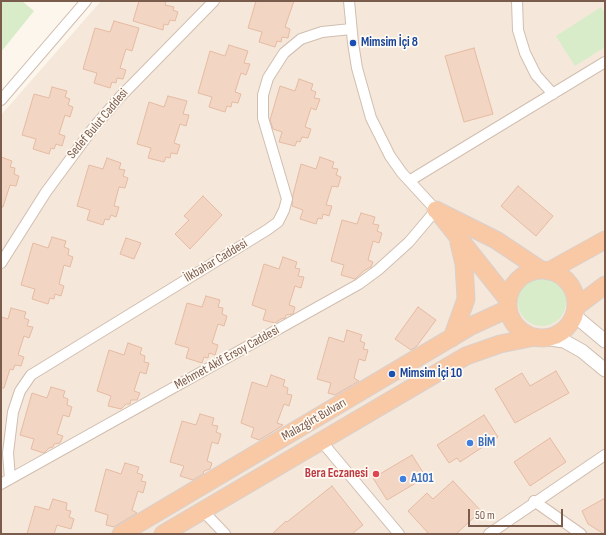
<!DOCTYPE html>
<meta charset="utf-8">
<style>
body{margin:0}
#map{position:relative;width:606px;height:535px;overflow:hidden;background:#fdf6ec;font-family:"Sofia Sans Condensed",sans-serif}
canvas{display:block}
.frame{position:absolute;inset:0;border:2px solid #7a5c4d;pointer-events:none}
.scale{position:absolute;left:468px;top:509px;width:95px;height:18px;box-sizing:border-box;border:2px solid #7a5c4d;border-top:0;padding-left:5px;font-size:12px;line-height:14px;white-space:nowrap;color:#7a5c4d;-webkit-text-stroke:3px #fffaf3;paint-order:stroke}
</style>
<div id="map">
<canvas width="606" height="535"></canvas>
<div class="frame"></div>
<div class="scale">50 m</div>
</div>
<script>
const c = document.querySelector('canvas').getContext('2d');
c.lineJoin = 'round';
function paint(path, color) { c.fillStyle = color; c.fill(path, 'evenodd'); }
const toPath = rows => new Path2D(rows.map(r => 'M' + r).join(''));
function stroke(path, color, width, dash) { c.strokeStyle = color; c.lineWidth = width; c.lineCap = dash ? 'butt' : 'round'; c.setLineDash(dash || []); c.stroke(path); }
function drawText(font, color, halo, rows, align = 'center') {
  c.font = font + ' "Sofia Sans Condensed",sans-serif'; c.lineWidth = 3.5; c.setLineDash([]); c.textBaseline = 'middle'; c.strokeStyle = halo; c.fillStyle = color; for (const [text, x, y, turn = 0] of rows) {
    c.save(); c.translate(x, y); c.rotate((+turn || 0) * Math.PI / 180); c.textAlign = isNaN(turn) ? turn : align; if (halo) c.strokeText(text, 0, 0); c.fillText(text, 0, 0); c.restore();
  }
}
paint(toPath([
 [101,1,605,1,605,534,1,534,1,115]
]), '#f5e8da');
paint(toPath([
 [1,1,22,1,34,11,1,52],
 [601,7,605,14,605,47,575,66,556,36],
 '518 302a24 24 0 1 1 48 0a24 24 0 1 1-48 0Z'
]), '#d8ecc9');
const building = toPath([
 [139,1,166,1,165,5,174,7,173,10,178,12,175,21,170,20,168,25,164,24,163,30,133,21,139,1],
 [256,1,294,1,285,27,290,29,288,38,282,37,281,42,277,41,275,47,259,42,262,32,248,28,256,1],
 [114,21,139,28,132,51,126,49,120,68,126,70,123,79,117,78,116,83,112,82,110,88,94,83,97,73,83,69,95,28,110,32,114,21],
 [229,45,248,51,244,63,250,64,246,75,241,73,235,92,241,94,238,103,232,102,231,107,227,106,225,112,209,107,212,97,198,93,210,51,225,56,229,45],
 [474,48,493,114,464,122,445,56,474,48],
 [299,79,313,84,311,90,316,92,314,98,320,99,316,110,311,108,305,127,311,129,308,138,302,137,300,142,297,141,295,146,279,142,282,132,273,129,270,120,280,86,295,91,299,79],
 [52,87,67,91,65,97,70,99,68,105,73,107,70,117,65,115,59,134,65,136,62,146,56,144,54,149,51,148,49,154,33,149,36,139,22,135,34,94,49,98,52,87],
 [168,96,187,101,183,114,189,115,186,126,180,124,174,143,180,145,177,154,171,153,170,158,166,157,164,162,148,158,151,148,137,144,149,102,164,107,168,96],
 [1,157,12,161,10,167,15,168,14,174,19,176,16,186,10,185,3,207,1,207,1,157],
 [320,157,334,162,332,168,338,169,336,175,341,177,338,187,332,186,326,205,332,206,329,216,323,214,322,219,318,218,316,224,300,219,303,210,292,206,293,195,301,164,316,169,320,157],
 [107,158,121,163,119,169,125,170,123,176,128,178,125,188,119,187,114,206,119,207,116,217,111,215,109,220,105,219,103,225,87,220,90,210,77,206,89,165,103,169,107,158],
 [518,186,553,216,536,236,501,206,518,186],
 [203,196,222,215,190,249,175,234,189,220,184,216,203,196],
 [361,213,375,217,373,224,379,225,377,231,382,233,379,243,373,241,368,260,373,262,371,267,365,270,355,279,341,275,344,265,331,261,342,220,357,224,361,213],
 [52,237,66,241,64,247,69,249,68,255,73,257,70,267,64,265,59,284,64,286,61,296,55,294,54,299,50,298,48,304,32,299,35,289,21,285,33,243,48,248,52,237],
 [126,238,141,243,134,259,120,254,126,238],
 [283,257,297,262,295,268,300,269,298,276,304,277,301,288,295,286,289,305,295,307,293,314,286,315,285,318,281,319,275,323,263,320,266,310,252,305,264,264,279,269,283,257],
 [206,296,220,300,218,307,223,308,222,314,227,316,224,326,218,324,212,343,218,345,215,355,209,353,208,358,204,357,202,363,186,358,189,348,175,344,187,303,202,307,206,296],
 [418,307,436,320,416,347,411,350,395,339,418,307],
 [11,308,26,312,24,318,29,320,27,326,33,327,29,338,24,336,18,355,24,357,21,366,15,365,13,370,10,369,4,388,1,388,1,317,8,319,11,308],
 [347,330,362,335,360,341,365,343,363,349,368,350,365,361,359,359,354,378,359,381,335,395,328,393,331,383,317,379,329,337,344,342,347,330],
 [128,343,142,348,140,354,145,356,144,362,149,363,146,374,140,372,134,391,140,393,137,400,131,400,130,404,126,404,121,409,108,406,111,396,97,391,109,350,124,355,128,343],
 [556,371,569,393,515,423,495,389,522,373,530,386,556,371],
 [271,375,285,380,283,386,288,388,287,394,292,395,289,406,284,404,277,423,283,425,282,426,259,440,251,437,254,428,241,423,252,382,267,387,271,375],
 [51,387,65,391,63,397,68,399,67,405,72,407,69,417,63,415,57,434,63,436,60,443,54,444,53,447,49,448,44,453,31,449,34,439,20,435,32,393,47,398,51,387],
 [200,414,214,418,212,425,218,426,216,432,221,434,218,444,212,442,207,461,212,463,210,469,204,471,203,474,193,480,180,476,184,466,170,462,182,421,196,425,200,414],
 [484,415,498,437,460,462,457,458,449,463,437,445,484,415],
 [550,438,566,462,530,486,514,462,550,438],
 [412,455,426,477,387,500,373,478,412,455],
 [125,463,139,467,137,473,143,475,141,481,146,482,143,493,138,491,132,510,137,513,114,527,106,525,108,515,95,511,106,469,121,474,125,463],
 [453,481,481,511,456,534,429,534,408,511,427,493,433,499,453,481],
 [332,486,363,525,352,534,272,534,286,521,287,522,332,486],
 [605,498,605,534,604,534,588,524,582,511,605,498],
 [53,499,67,503,66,510,71,511,69,517,74,519,71,529,57,525,54,534,27,534,35,506,49,510,53,499]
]);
paint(building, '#f3d5c3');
stroke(building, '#e6bba3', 1);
const minor = toPath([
 [517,1,518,30,525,53,536,75,553,94],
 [1,100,86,1],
 [409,181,605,62],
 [1,263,46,192,94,127,120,97,214,1],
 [322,442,399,534],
 [10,479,8,453,13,412,20,391,31,375,267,230,278,222,284,210,287,199,263,118,263,95,268,78,284,53,301,39,322,32,351,29],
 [1,484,359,284,378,270,409,242,436,210,402,173,390,156,371,118,357,68,353,43,349,1],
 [534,501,581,534],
 [203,511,225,534],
 [489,534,605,455]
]);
const tertiary = toPath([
 [574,315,605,341],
 [543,338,564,341,582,351,605,370]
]);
const trunk = toPath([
 [436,210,496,240,541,270],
 [439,213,508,300],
 '508 304a34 34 0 1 1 68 0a34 34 0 1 1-68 0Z',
 [549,271,605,240],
 [576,307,605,285],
 [452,338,466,299,464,264,459,243],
 [121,534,471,326,508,309],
 [163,534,466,356,500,344,535,337]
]);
stroke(minor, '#d1beb0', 12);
stroke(tertiary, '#d1beb0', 15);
stroke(trunk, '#dad1cd', 19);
stroke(minor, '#fff', 10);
stroke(tertiary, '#fff', 13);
stroke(trunk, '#f9c8a4', 17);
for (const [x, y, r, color] of [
 [353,43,4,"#1a4fb4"],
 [392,374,4,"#1a4fb4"],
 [470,443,4,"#3f7fe0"],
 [376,474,4,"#e0444e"],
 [403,479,4,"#3f7fe0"]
]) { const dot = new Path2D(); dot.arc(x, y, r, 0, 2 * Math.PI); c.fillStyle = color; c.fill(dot); stroke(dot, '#fffaf3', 1.5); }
drawText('bold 13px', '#164399', '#fffaf3', [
 ["Mimsim İçi 8",361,43],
 ["Mimsim İçi 10",400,374]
], 'left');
drawText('13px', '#7a5c4d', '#fffaf3', [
 ["Sedef Bulut Caddesi",98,124,-50],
 ["İlkbahar Caddesi",216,261,-31],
 ["Mehmet Akif Ersoy Caddesi",227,358,-29],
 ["Malazgirt Bulvarı",314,420,-30]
]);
drawText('bold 13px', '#366cbe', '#fffaf3', [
 ["BİM",478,443],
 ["A101",411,479]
], 'left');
drawText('bold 13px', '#be3a42', '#fffaf3', [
 ["Bera Eczanesi",368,474]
], 'right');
</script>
